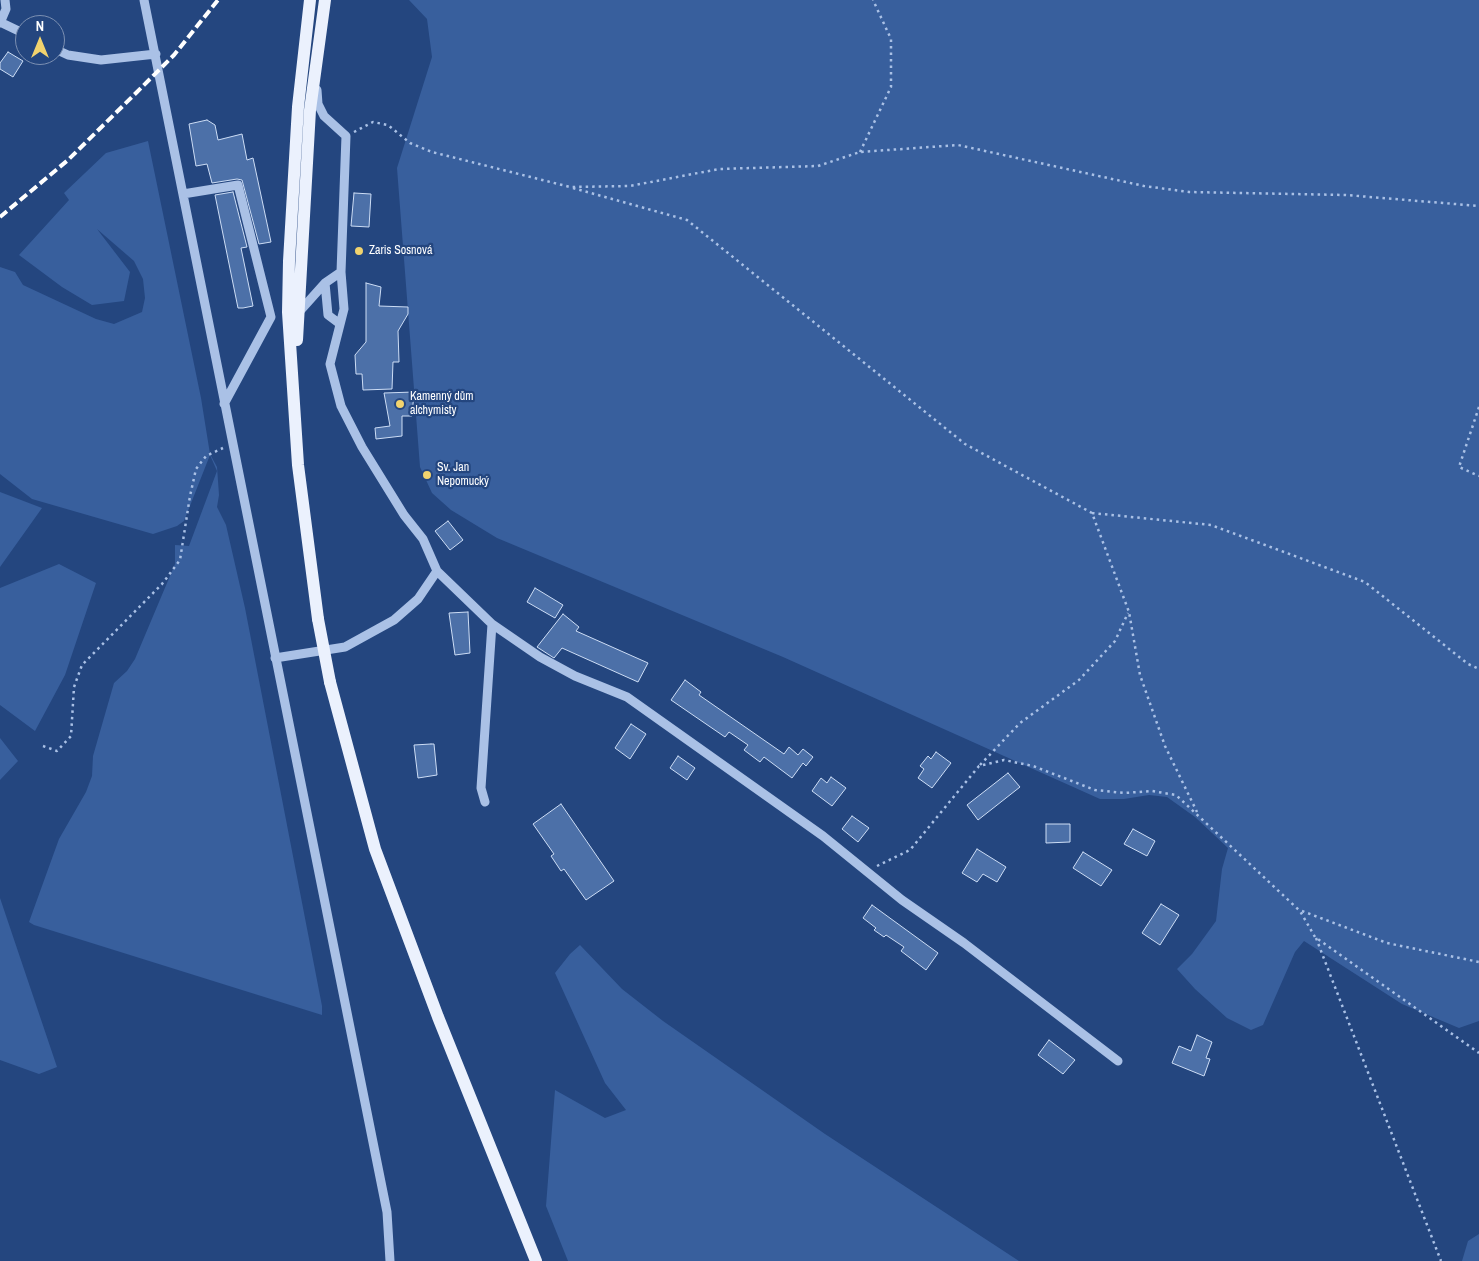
<!DOCTYPE html>
<meta charset="utf-8">
<style>
body{margin:0}
#map{position:relative;width:1479px;height:1261px;overflow:hidden;background:#24467f;font-family:"Archivo Narrow",sans-serif}
canvas{display:block}
.north{position:absolute;left:15px;top:15px;width:50px;height:50px;box-sizing:border-box;background:#24467f;border:1px solid #7c90b2;border-radius:50%;rotate:0deg;font-size:14px;font-weight:700;line-height:20px;text-align:center;color:#fff}
.north::after{content:'';display:block;margin:auto;width:18px;height:22px;background:#f1d36e;clip-path:polygon(50% 0,100% 100%,50% 72%,0 100%)}
</style>
<div id="map">
<canvas width="1479" height="1261"></canvas>
<div class="north">N</div>
</div>
<script>
const c = document.querySelector('canvas').getContext('2d');
c.lineJoin = 'round';
function paint(path, color) { c.fillStyle = color; c.fill(path, 'evenodd'); }
const toPath = rows => new Path2D(rows.map(r => 'M' + r).join(''));
function stroke(path, color, width, dash) { c.strokeStyle = color; c.lineWidth = width; c.lineCap = dash ? 'butt' : 'round'; c.setLineDash(dash || []); c.stroke(path); }
function drawText(font, color, halo, rows, align = 'center') {
  c.font = font + ' "Archivo Narrow",sans-serif'; c.lineWidth = 4.5; c.setLineDash([]); c.textBaseline = 'middle'; c.strokeStyle = halo; c.fillStyle = color; for (const [text, x, y, turn = 0] of rows) {
    c.save(); c.translate(x, y); c.rotate((+turn || 0) * Math.PI / 180); c.textAlign = isNaN(turn) ? turn : align; if (halo) c.strokeText(text, 0, 0); c.fillText(text, 0, 0); c.restore();
  }
}
paint(toPath([
 [409,0,1479,0,1479,1021,1459,1028,1402,1004,1304,941,1295,952,1263,1025,1251,1030,1227,1018,1195,989,1177,969,1192,954,1216,921,1222,869,1228,848,1195,817,1167,797,1149,795,1124,799,1100,799,783,657,497,538,451,510,432,493,420,467,397,168,432,57,427,19],
 [148,141,201,398,210,454,217,467,219,495,217,507,226,525,245,608,322,1006,322,1015,34,925,29,922,59,839,86,792,92,776,93,756,114,683,127,671,135,659,175,564,175,545,189,546,217,471,210,455,184,521,177,526,153,534,32,499,0,474,0,267,15,272,23,285,96,319,114,324,142,312,145,298,143,279,134,261,97,229,130,272,124,301,92,305,62,287,19,255,69,200,64,193,106,153],
 [0,492,42,508,0,567],
 [59,564,96,583,65,675,35,731,0,705,0,588],
 [0,738,18,761,0,780],
 [0,898,57,1067,39,1074,0,1060],
 [580,945,622,989,663,1021,825,1134,1019,1261,568,1261,546,1206,555,1090,605,1118,626,1110,605,1083,555,973,570,954],
 [1479,1234,1479,1261,1462,1261,1468,1241]
]), '#385f9d');
const building = toPath([
 [8,52,23,61,13,77,0,69,0,63,8,52],
 [207,120,215,125,218,140,242,134,247,160,253,158,271,242,259,244,242,180,237,179,212,183,207,164,196,166,189,124,207,120],
 [233,192,247,247,241,248,253,306,243,308,238,308,215,195,233,192],
 [354,193,371,194,369,227,351,226,354,193],
 [366,283,381,287,379,306,408,307,408,314,398,331,399,362,393,362,392,389,363,390,362,374,356,374,355,355,366,342,366,283],
 [414,392,412,416,402,416,402,436,376,439,375,428,390,426,384,393,414,392],
 [448,521,463,540,450,550,435,531,448,521],
 [535,588,563,605,555,618,527,602,535,588],
 [468,612,470,653,455,655,449,613,468,612],
 [563,614,579,627,576,631,648,663,638,682,562,648,554,658,537,647,563,614],
 [685,680,701,692,699,695,784,754,789,747,798,755,803,749,813,757,806,766,803,763,792,778,764,757,760,762,744,750,748,745,729,732,725,737,671,700,685,680],
 [631,724,646,734,630,759,615,748,631,724],
 [431,744,434,744,437,775,418,778,414,745,431,744],
 [936,752,951,763,932,788,918,778,924,769,920,766,928,756,931,759,936,752],
 [678,756,695,768,687,780,670,768,678,756],
 [1008,773,1020,787,978,820,967,805,1008,773],
 [831,777,846,788,832,806,812,791,821,778,827,783,831,777],
 [561,804,614,881,586,900,564,869,561,871,551,856,554,854,533,824,561,804],
 [852,816,869,828,858,842,842,829,852,816],
 [1046,824,1070,824,1070,842,1046,843,1046,824],
 [1133,829,1155,841,1147,856,1124,844,1133,829],
 [977,849,1006,867,997,882,983,874,977,882,962,873,977,849],
 [1083,852,1112,870,1101,886,1073,868,1083,852],
 [1161,904,1179,915,1160,945,1142,933,1161,904],
 [872,905,938,953,926,970,901,951,904,947,886,935,884,937,874,930,876,928,863,918,872,905],
 [1197,1035,1212,1042,1206,1058,1210,1059,1204,1076,1172,1063,1179,1046,1191,1051,1197,1035],
 [1049,1040,1075,1060,1063,1074,1038,1055,1049,1040]
]);
paint(building, '#4c70a8');
stroke(building, '#cdddf5', 1);
stroke(toPath([
 [354,132,373,122,388,125,410,143,432,152,570,187,630,186,719,169,818,166,860,152,958,145,1144,186,1189,192,1346,195,1479,206],
 [860,152,891,87,891,39,873,0],
 [573,188,687,220,965,444,1092,513,1129,612,1140,675,1165,746,1197,812],
 [1479,407,1459,467,1479,476],
 [1092,513,1211,525,1365,582,1468,664,1479,669],
 [43,746,57,751,71,736,74,687,82,665,162,584,180,560,190,496,196,469,206,456,223,448],
 [980,765,1020,723,1079,680,1115,641,1128,613],
 [877,866,910,850,979,766,1004,760,1033,766,1095,790,1124,793,1152,791,1176,795,1300,911,1315,937,1479,1053],
 [1302,911,1387,943,1479,962],
 [1316,938,1441,1261]
]), '#aac1e6', 2.5, [2.5, 4]);
stroke(toPath([
 [144,0,387,1212,390,1261],
 [0,22,25,34],
 [0,23,6,9,5,0],
 [55,49,68,55,101,60,156,54],
 [183,194,238,185,271,317,224,404],
 [341,272,344,309,330,364,341,406,362,447,404,515,423,539,437,571,492,624,540,657,575,676,627,697,823,836,902,900,964,943,1118,1061],
 [325,283,328,315,340,324],
 [299,312,325,283,341,272,346,136,324,116,318,104,317,90],
 [275,658,345,647,394,620,418,599,437,571],
 [485,802,481,788,492,624]
]), '#aac1e6', 9);
stroke(toPath([
 [310,0,298,107,289,261,288,312,298,465,318,619],
 [297,340,310,110,325,0],
 [330,682,375,849,438,1017,536,1261]
]), '#ebf1fd', 12);
stroke(toPath([
 [0,217,68,160,137,92,174,55,218,0]
]), '#fff', 4, [9, 4]);
stroke(toPath([
 [318,619,330,682]
]), '#ebf1fd', 12);
for (const [x, y, r, color] of [
 [359,251,5,"#f1d36e"],
 [400,404,5,"#f1d36e"],
 [427,475,5,"#f1d36e"]
]) { const dot = new Path2D(); dot.arc(x, y, r, 0, 2 * Math.PI); c.fillStyle = color; c.fill(dot); stroke(dot, '#24467f', 2); }
drawText('12px', '#fff', '#24467f', [
 ["Zaris Sosnová",369,251],
 ["Kamenný dům",410,397],
 ["alchymisty",410,411],
 ["Sv. Jan",437,468],
 ["Nepomucký",437,482]
], 'left');
</script>
